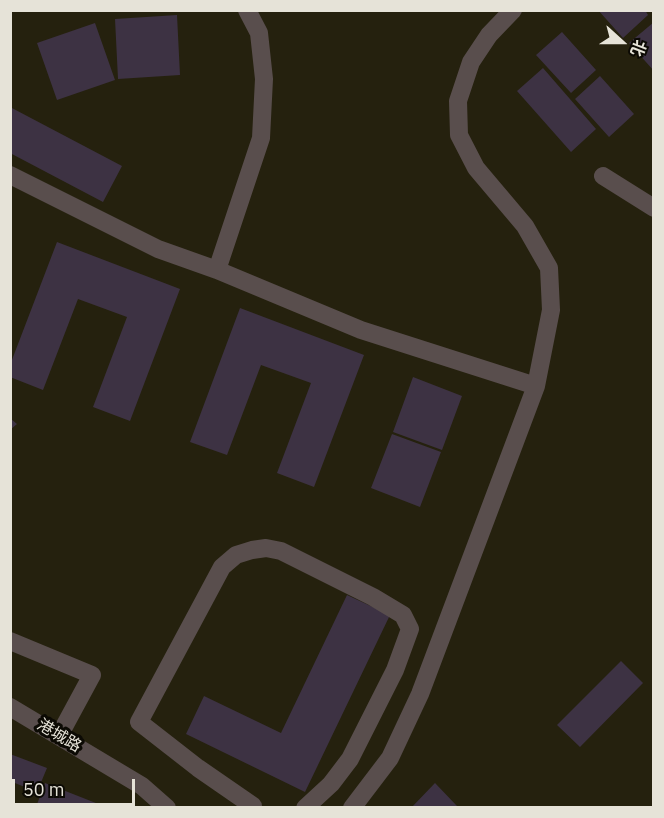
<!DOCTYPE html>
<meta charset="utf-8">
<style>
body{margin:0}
#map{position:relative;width:664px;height:818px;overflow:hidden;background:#25210e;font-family:"IBM Plex Sans","Noto Sans SC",sans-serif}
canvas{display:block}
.frame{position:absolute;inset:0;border:12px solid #e6e3d8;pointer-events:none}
.north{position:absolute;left:592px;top:12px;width:60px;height:60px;-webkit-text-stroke:4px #0c0a04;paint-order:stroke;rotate:111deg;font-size:16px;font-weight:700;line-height:24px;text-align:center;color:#e6e3d8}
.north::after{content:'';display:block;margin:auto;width:21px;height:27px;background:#e6e3d8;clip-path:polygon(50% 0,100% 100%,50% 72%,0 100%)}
.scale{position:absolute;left:12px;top:779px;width:123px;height:27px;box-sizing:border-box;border:3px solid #e6e3d8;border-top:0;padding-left:8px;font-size:18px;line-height:21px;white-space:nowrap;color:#e6e3d8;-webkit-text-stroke:4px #0c0a04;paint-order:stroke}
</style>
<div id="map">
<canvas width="664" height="818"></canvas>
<div class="frame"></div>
<div class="north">北</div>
<div class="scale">50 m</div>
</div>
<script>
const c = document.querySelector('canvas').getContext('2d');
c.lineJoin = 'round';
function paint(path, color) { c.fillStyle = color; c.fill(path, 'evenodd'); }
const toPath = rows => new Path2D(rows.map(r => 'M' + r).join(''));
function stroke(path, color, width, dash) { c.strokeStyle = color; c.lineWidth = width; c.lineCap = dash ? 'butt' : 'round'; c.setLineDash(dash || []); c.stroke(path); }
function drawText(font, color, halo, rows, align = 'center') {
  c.font = font + ' "IBM Plex Sans","Noto Sans SC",sans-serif'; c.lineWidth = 6; c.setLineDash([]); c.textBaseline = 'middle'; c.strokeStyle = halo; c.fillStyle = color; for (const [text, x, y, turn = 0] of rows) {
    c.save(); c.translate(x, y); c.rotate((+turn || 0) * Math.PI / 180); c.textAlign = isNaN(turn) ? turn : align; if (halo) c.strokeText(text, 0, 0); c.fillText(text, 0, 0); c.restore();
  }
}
paint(toPath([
 [598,10,645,10,648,15,623,38],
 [177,15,180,75,118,79,115,19],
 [654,22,654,71,629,43],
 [95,23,115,80,57,100,37,43],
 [562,32,596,70,571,93,536,55],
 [543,68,596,129,571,152,517,91],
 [600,76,634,114,609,137,575,99],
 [10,107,122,166,103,202,10,153],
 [57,242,180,289,130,421,93,407,127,317,78,299,43,390,10,377,10,365],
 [240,308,364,355,314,487,277,473,311,383,261,365,227,455,190,442],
 [413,377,462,396,442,450,393,432],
 [10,418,17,424,10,430],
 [392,434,441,452,420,507,371,488],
 [347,595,390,615,305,792,186,734,204,696,281,733],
 [621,661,643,683,580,747,557,725],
 [10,754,47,768,37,792,10,781],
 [45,783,106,807,106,808,36,807],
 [435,783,457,806,455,808,411,808]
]), '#3d3243');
stroke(toPath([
 [10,175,158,249,217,270,361,330,536,386],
 [603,176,654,208],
 [217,270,261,138,264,79,259,33,247,10],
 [10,641,92,675,59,736],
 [10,707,142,786,167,808],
 [251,808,253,806,198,768,139,722,222,567,236,555,252,550,266,548,281,551,373,597,403,615,410,629,395,670,350,759,331,784,305,808],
 [352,808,390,758,420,694,536,386,551,310,549,268,525,226,476,168,459,135,458,101,471,62,489,35,513,10]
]), '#594e4d', 18);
drawText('16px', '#e6e3d8', '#0c0a04', [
 ["港城路",59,736,31]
]);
</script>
